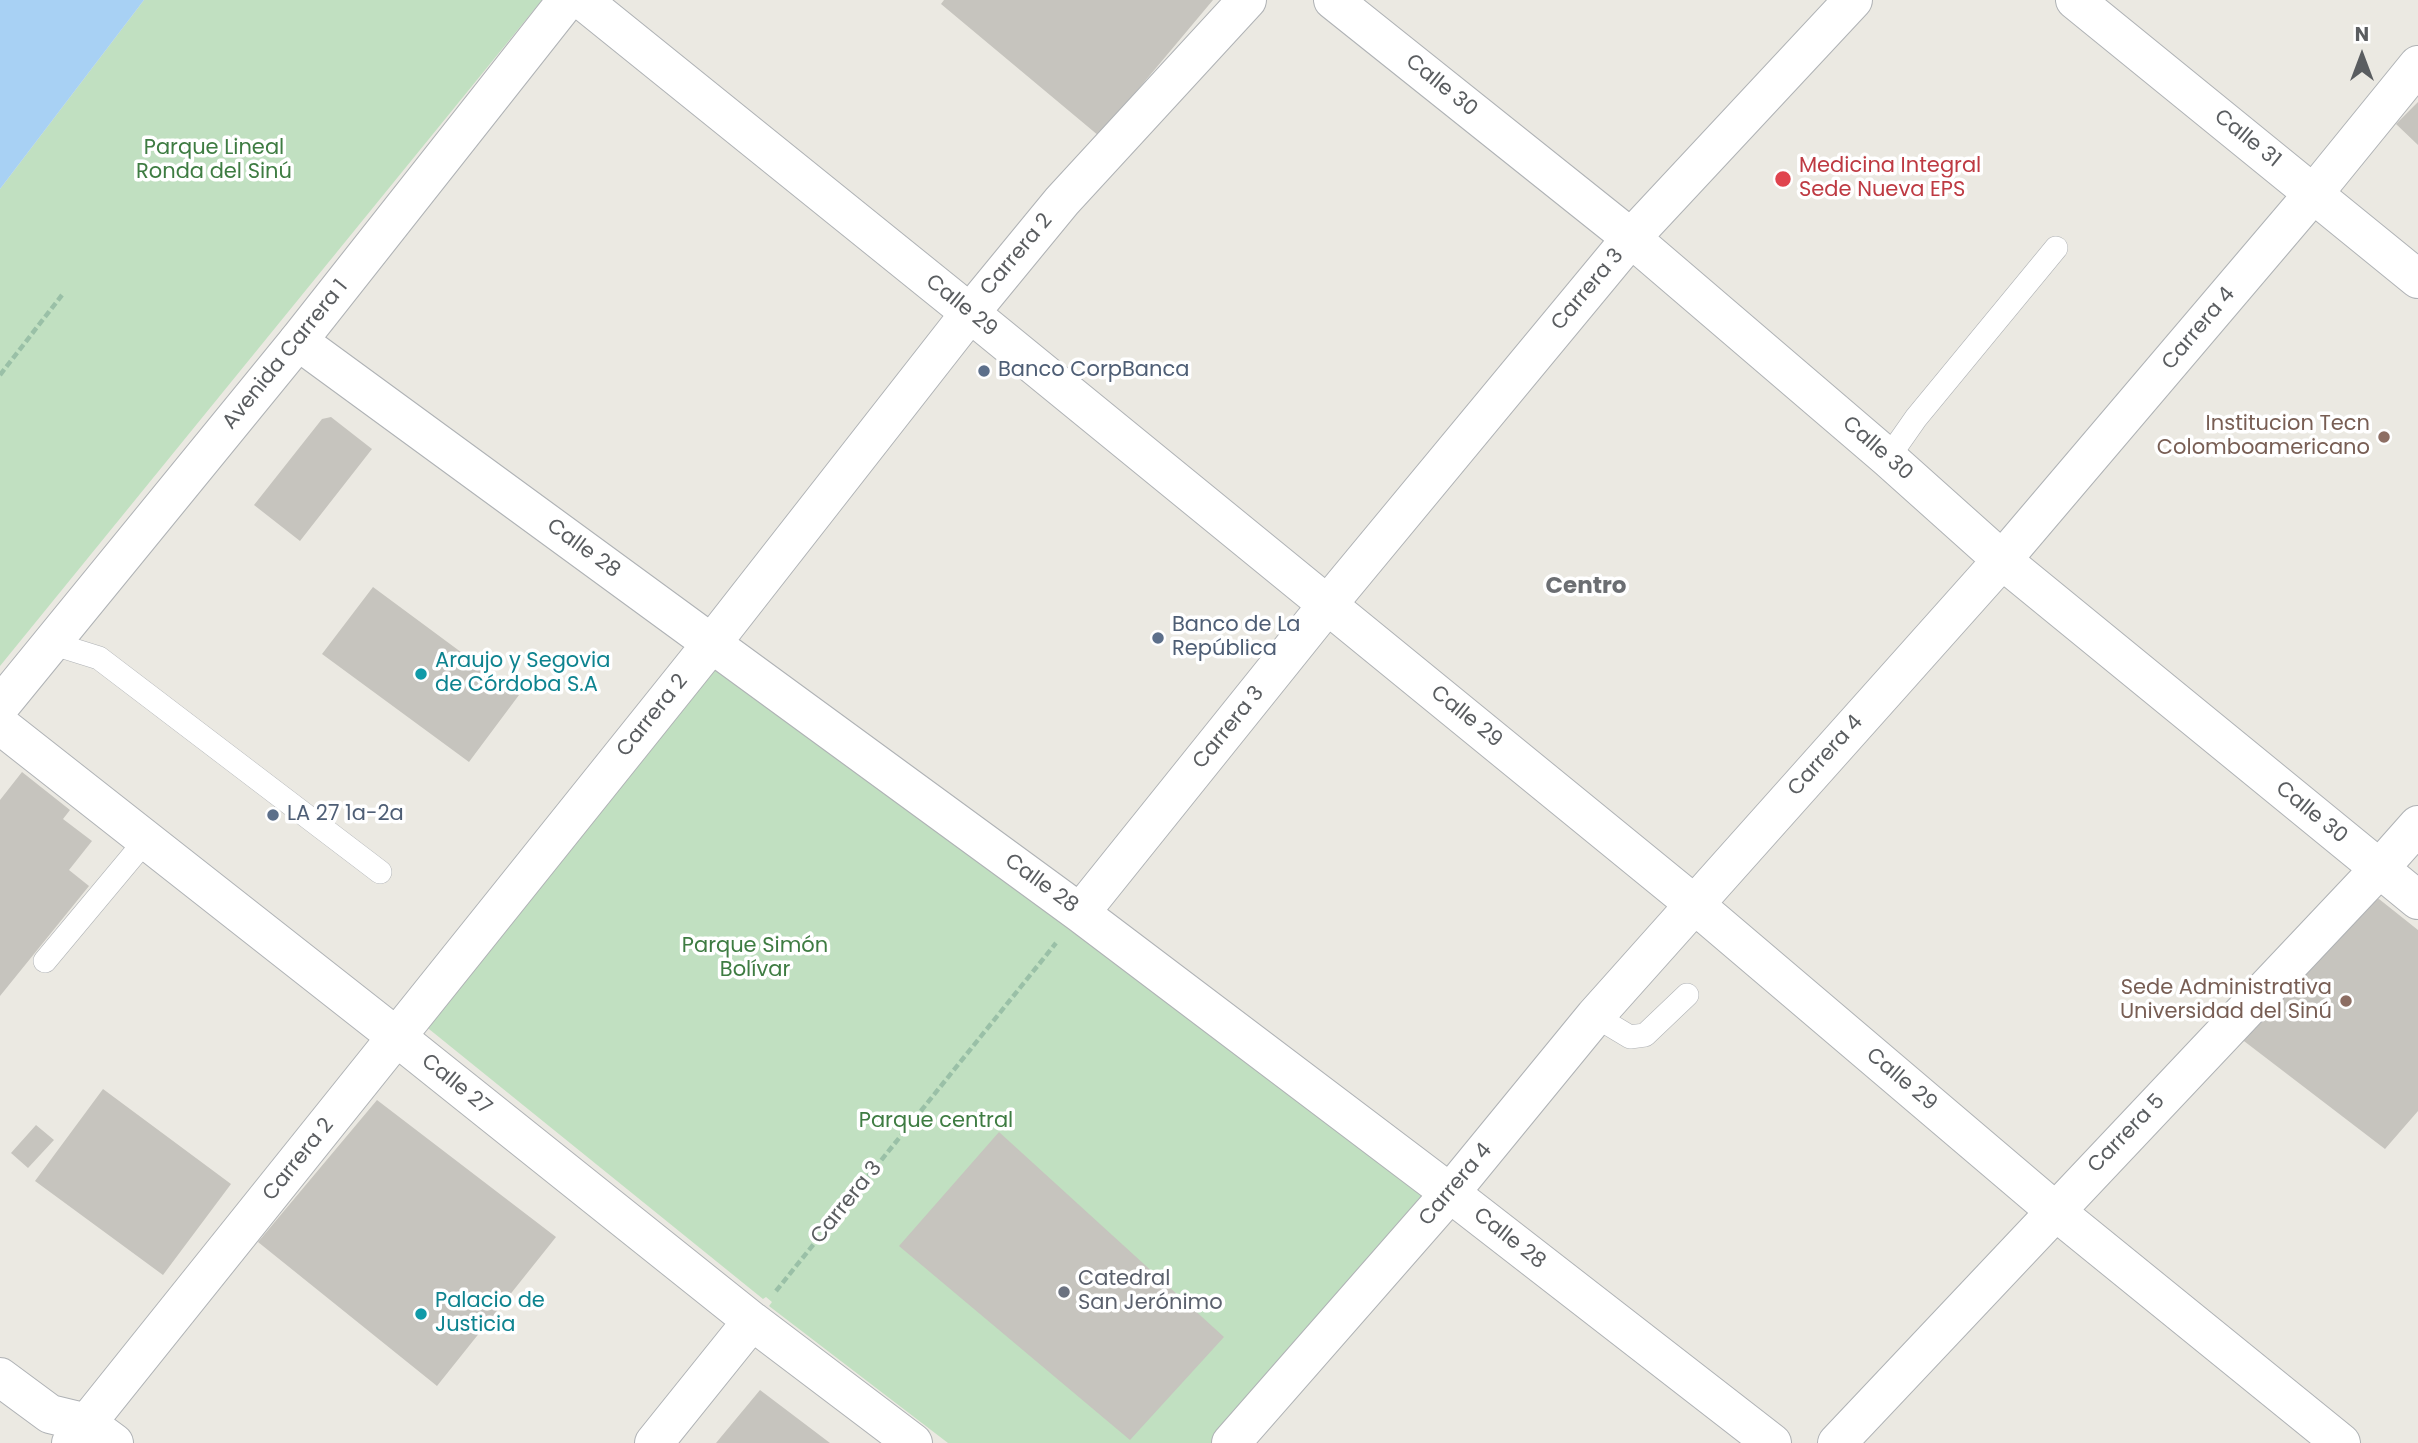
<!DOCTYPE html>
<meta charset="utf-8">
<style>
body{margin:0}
#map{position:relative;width:2418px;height:1443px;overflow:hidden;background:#ebe9e2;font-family:Poppins,sans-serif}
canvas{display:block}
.north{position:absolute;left:2327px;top:21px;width:70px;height:70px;-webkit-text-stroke:5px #fff;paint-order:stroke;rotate:0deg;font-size:19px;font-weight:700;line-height:28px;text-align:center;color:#5a5d60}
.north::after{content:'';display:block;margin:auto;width:24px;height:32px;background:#5a5d60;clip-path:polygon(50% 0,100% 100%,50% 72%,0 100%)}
</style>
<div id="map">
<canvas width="2418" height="1443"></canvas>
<div class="north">N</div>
</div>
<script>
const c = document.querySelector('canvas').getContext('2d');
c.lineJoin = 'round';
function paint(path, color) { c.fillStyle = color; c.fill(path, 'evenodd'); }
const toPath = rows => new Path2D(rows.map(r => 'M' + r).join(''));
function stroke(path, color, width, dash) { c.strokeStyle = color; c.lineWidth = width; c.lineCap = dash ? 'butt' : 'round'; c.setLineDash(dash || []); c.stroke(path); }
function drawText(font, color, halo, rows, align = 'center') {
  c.font = font + ' Poppins,sans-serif'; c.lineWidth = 7; c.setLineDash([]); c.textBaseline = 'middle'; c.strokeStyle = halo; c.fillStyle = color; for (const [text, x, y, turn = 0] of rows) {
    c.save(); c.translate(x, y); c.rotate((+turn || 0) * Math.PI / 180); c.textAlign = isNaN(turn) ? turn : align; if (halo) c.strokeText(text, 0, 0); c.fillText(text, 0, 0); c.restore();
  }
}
paint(toPath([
 [144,0,542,0,0,666,0,189],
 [714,653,1429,1192,1211,1443,948,1443,769,1306,772,1302,766,1297,763,1299,424,1025]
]), '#c1e0c1');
paint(toPath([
 [0,0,144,0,0,189]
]), '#a8d1f4');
paint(toPath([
 [944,0,1213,0,1099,136,941,4],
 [2418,102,2418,145,2396,124],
 [331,417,372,449,300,541,254,505,322,419],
 [373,587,519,695,469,762,322,654],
 [22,772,70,810,63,819,92,841,69,870,89,886,0,996,0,800],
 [2379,899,2418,930,2418,1111,2385,1149,2240,1038,2371,900],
 [103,1089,231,1184,163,1275,35,1181],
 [377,1100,556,1237,437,1386,258,1242],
 [36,1125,54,1140,28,1168,11,1153],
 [999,1132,1224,1337,1130,1440,899,1246],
 [760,1390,830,1443,716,1443]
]), '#c6c4be');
const service = toPath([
 [1888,458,1916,418,2056,248],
 [51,643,99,658,380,872],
 [45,961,146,840],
 [1595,1016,1630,1037,1645,1035,1687,995]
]);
const minor = toPath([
 [2075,0,2418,279],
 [298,341,1080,913,1450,1193,1772,1443],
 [0,725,398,1038,752,1321,913,1443],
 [1080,913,1328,604,1631,238,1853,0],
 [0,1377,50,1414,87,1423,114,1443],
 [71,1443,712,643,970,313,1062,201,1247,0],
 [654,1443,752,1321],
 [1837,1443,2379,869,2418,825]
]);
const tertiary = toPath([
 [582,0,970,313,1694,904,2054,1210,2341,1443],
 [1333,0,1631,238,1888,458,2002,560,2418,900],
 [0,706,298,341,567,0],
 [1231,1443,1450,1193,1595,1016,2002,560,2314,193,2418,65]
]);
stroke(service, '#afb2b5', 24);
stroke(minor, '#afb2b5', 40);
stroke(tertiary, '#afb2b5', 40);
stroke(toPath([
 [0,375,62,295],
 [776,1291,1056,943]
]), '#9ac0a7', 4.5, [7, 3.5]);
stroke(service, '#fff', 23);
stroke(minor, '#fff', 38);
stroke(tertiary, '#fff', 38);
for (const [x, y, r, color] of [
 [1783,179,9,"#e0444e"],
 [984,371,7,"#5c6f8a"],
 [2384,437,7,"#8d6e63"],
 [1158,638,7,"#5c6f8a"],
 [421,674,7,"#0f9aa8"],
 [273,815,7,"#5c6f8a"],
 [2346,1001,7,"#8d6e63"],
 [1064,1292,7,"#6b7280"],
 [421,1314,7,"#0f9aa8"]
]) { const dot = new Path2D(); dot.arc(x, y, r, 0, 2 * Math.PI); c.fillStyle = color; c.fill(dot); stroke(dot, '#fff', 2.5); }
drawText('21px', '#5a5d60', '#fff', [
 ["Calle 30",1441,86,39],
 ["Calle 31",2247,139,39],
 ["Carrera 2",1017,255,-50],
 ["Carrera 3",1588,290,-50],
 ["Calle 29",961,306,39],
 ["Carrera 4",2199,329,-50],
 ["Avenida Carrera 1",286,355,-51],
 ["Calle 30",1877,449,41],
 ["Calle 28",583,549,36],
 ["Carrera 2",653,716,-51],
 ["Calle 29",1466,717,39],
 ["Carrera 3",1229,728,-51],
 ["Carrera 4",1826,756,-48],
 ["Calle 30",2311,813,39],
 ["Calle 28",1041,884,36],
 ["Calle 29",1901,1080,40],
 ["Calle 27",456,1085,39],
 ["Carrera 5",2127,1134,-46],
 ["Carrera 2",299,1160,-51],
 ["Carrera 4",1456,1185,-50],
 ["Carrera 3",847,1203,-51],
 ["Calle 28",1509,1239,38]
]);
drawText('21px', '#3e7c42', '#fff', [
 ["Parque Lineal",214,149],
 ["Ronda del Sinú",214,173],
 ["Parque Simón",755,947],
 ["Bolívar",755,971],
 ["Parque central",936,1122]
]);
drawText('21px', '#be3a42', '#fff', [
 ["Medicina Integral",1799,167],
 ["Sede Nueva EPS",1799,191]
], 'left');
drawText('21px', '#4e5e75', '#fff', [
 ["Banco CorpBanca",998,371],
 ["Banco de La",1172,626],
 ["República",1172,650],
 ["LA 27 1a-2a",287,815]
], 'left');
drawText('21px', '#785e54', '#fff', [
 ["Institucion Tecn",2370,425],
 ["Colomboamericano",2370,449],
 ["Sede Administrativa",2332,989],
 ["Universidad del Sinú",2332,1013]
], 'right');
drawText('21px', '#0d838f', '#fff', [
 ["Araujo y Segovia",435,662],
 ["de Córdoba S.A",435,686],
 ["Palacio de",435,1302],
 ["Justicia",435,1326]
], 'left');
drawText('21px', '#5b616d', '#fff', [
 ["Catedral",1078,1280],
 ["San Jerónimo",1078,1304]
], 'left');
drawText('bold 23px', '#6b6e72', '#fff', [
 ["Centro",1586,587]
]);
</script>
